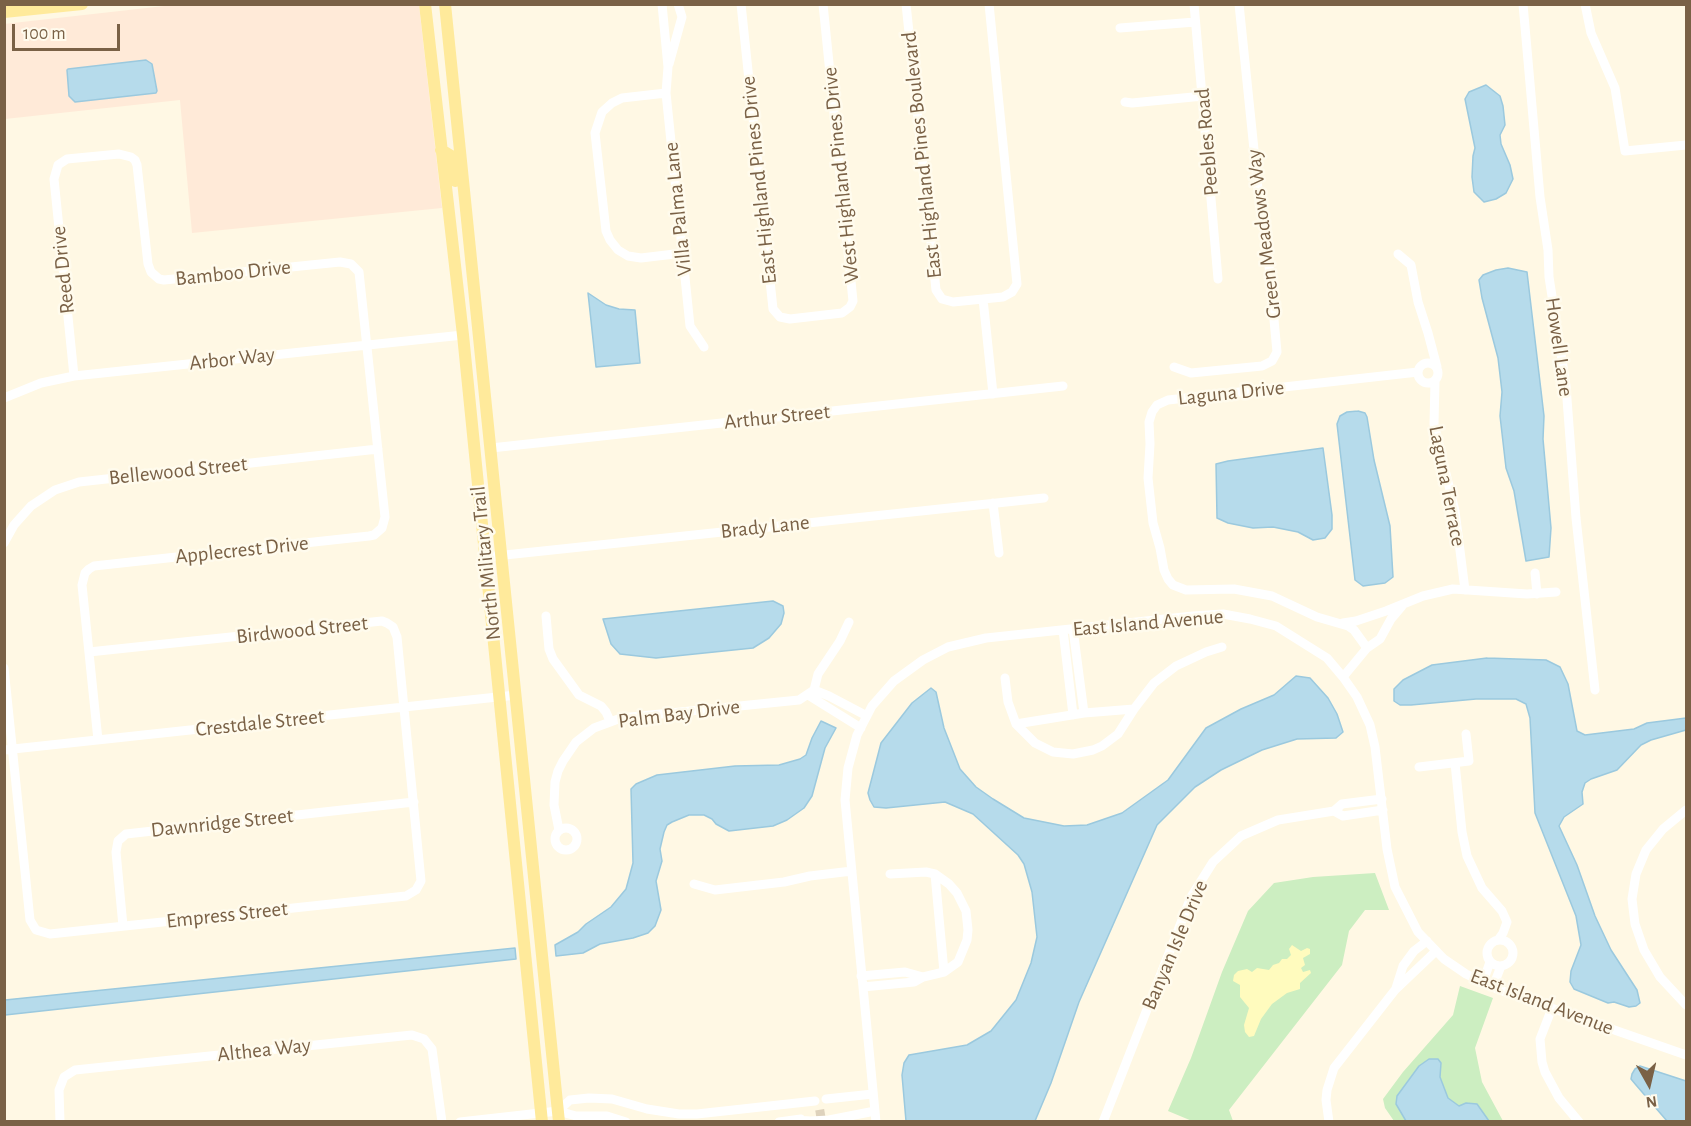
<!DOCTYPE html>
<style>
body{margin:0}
#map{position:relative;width:1691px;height:1126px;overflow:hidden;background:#fff8e4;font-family:"Alegreya Sans",sans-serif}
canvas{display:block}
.frame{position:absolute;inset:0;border:6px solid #7a6146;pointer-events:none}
.north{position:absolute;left:1619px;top:1054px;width:60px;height:60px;-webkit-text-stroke:4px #fffbed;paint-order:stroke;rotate:172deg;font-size:16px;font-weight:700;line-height:24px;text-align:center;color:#7a6146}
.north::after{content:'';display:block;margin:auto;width:21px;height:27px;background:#7a6146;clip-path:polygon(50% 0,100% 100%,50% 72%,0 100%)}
.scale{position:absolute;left:12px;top:24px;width:108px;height:27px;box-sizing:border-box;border:3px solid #7a6146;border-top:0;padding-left:8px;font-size:18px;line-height:21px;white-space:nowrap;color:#7a6146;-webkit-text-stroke:4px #fffbed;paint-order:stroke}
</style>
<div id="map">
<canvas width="1691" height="1126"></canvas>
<div class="frame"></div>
<div class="north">N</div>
<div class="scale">100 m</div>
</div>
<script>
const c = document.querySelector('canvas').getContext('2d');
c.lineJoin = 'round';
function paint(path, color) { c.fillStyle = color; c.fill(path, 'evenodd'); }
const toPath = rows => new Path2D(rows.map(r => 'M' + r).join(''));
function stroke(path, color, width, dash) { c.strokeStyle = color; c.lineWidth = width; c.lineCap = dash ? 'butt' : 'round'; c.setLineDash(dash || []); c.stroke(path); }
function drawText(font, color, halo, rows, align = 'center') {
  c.font = font + ' "Alegreya Sans",sans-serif'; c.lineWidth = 5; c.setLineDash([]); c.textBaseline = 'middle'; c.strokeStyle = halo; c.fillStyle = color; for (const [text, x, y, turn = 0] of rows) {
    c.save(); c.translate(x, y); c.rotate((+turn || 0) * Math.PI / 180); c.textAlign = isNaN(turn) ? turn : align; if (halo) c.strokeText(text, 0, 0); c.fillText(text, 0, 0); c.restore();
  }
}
paint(toPath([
 [182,4,419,5,442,208,192,233,180,100,5,119,4,24]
]), '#ffead8');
paint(toPath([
 [1375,873,1389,910,1365,910,1349,931,1342,965,1229,1110,1233,1121,1192,1121,1168,1111,1191,1058,1222,972,1248,911,1274,883,1313,877],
 [1460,986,1493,998,1475,1048,1482,1082,1503,1121,1394,1121,1385,1108,1383,1099,1403,1072,1453,1015]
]), '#cceec1');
paint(toPath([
 [1292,945,1301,951,1307,948,1310,949,1310,954,1303,958,1305,965,1301,968,1303,972,1310,970,1311,973,1300,983,1300,989,1287,993,1272,1004,1261,1019,1254,1036,1249,1037,1245,1032,1244,1025,1249,1008,1240,997,1240,985,1233,981,1234,975,1238,971,1247,969,1252,972,1257,968,1269,970,1273,965,1279,963,1282,959,1287,959,1291,955,1289,949]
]), '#fffbbe');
const water = toPath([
 [146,60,152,64,157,91,156,93,75,102,69,96,67,70,68,69,146,60],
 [1486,85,1500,96,1503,106,1505,125,1500,135,1501,144,1510,165,1513,179,1506,193,1496,199,1484,202,1474,192,1472,177,1473,156,1475,148,1465,99,1469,92,1486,85],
 [1508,268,1527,272,1544,416,1543,439,1551,528,1549,557,1526,561,1514,491,1506,468,1500,416,1502,392,1498,358,1482,298,1479,280,1483,275,1496,270,1508,268],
 [588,293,606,305,619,309,635,310,640,363,596,367,588,293],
 [1358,411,1365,413,1367,417,1374,460,1390,526,1393,577,1385,583,1363,586,1355,580,1337,424,1340,416,1347,412,1358,411],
 [1323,448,1332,515,1332,529,1325,538,1313,540,1298,532,1273,527,1253,528,1228,523,1217,518,1216,464,1228,461,1323,448],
 [773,601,783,606,784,613,781,624,769,638,753,648,656,658,620,654,611,644,603,619,773,601],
 [1487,658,1546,660,1560,667,1568,684,1577,731,1585,735,1634,729,1647,723,1686,718,1686,730,1651,740,1641,745,1617,770,1591,779,1585,783,1582,792,1583,804,1564,817,1559,826,1577,865,1595,916,1611,950,1637,990,1640,1003,1636,1006,1629,1007,1614,1002,1608,1003,1574,989,1570,982,1571,971,1581,945,1576,916,1535,813,1530,718,1526,704,1516,699,1476,699,1411,705,1400,705,1394,701,1394,689,1403,680,1432,665,1487,658],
 [1296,676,1310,678,1328,698,1337,714,1343,732,1336,738,1297,739,1262,750,1221,770,1195,787,1157,825,1079,1002,1051,1083,1035,1121,906,1121,902,1075,904,1063,909,1055,967,1045,991,1031,1016,1000,1031,963,1037,937,1032,892,1024,864,1018,855,973,814,945,802,886,808,874,807,870,800,868,793,881,743,912,703,931,688,936,692,944,728,960,769,976,787,993,799,1024,818,1064,826,1087,825,1122,813,1168,780,1206,728,1241,709,1274,695,1296,676],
 [821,721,836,728,825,748,812,796,804,808,787,820,773,826,729,831,716,824,712,819,704,815,689,815,672,822,667,825,664,832,660,849,662,861,656,881,661,910,655,926,648,933,633,938,600,944,583,953,556,956,555,945,578,932,586,924,611,907,626,889,633,863,631,789,636,784,657,775,735,766,779,765,800,759,806,755,812,738,821,721],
 [515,948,516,959,5,1015,5,1000,515,948],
 [1429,1059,1438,1059,1441,1063,1440,1077,1448,1098,1459,1106,1466,1103,1477,1104,1489,1121,1406,1121,1396,1104,1397,1096,1419,1066,1429,1059],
 [1640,1066,1686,1081,1686,1121,1667,1121,1636,1085,1631,1079,1632,1074,1635,1069,1640,1066]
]);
paint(water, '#b6dbeb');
stroke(water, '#9bc9de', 1.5);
stroke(toPath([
 [816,1115,828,1113]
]), '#ded2bc', 9, [9, 4.5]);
stroke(toPath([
 [662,4,668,67,666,93,690,326,704,347],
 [741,4,773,309,780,317,790,319,842,313,850,307,853,301,823,4],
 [906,4,936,290,942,299,953,302,1003,297,1012,292,1017,284,989,4],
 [1194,4,1218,279],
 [1523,4,1540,197,1548,250,1549,277,1566,386,1576,518,1595,690],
 [1585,4,1591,33,1615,88,1625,151,1686,145],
 [1120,28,1195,22],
 [669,64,682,17,678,4],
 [666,93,622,98,612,103,602,112,595,133,606,231,610,240,618,250,628,256,641,258,683,253],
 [1125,102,1132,103,1203,96],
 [1398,254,1411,265,1418,302,1428,333,1437,367],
 [983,299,993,394],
 '1418 373a10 10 0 1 1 20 0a10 10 0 1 1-20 0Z',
 [1174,367,1191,373,1262,366,1272,361,1277,352,1266,234,1260,208,1239,4],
 [74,376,54,179,58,165,67,159,119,154,131,157,135,160,137,165,148,264,151,272,159,279,164,280,340,262,351,264,359,272,385,517,382,528,374,535,369,536,94,566,89,569,85,573,82,585,98,740],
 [1435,381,1434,424,1455,511,1465,590],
 [4,398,41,383,74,376,463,335],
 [491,448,1063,386],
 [993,503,999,553],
 [4,543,14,525,31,506,55,490,79,482,378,449],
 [486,557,1044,498],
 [1535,573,1537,594],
 [546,616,549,649,553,659,579,695,601,706,606,712,610,721],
 [1343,623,1356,621,1386,611,1423,596,1453,589,1527,594,1556,592],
 [1073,629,1084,713],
 [1063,630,1073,715],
 [1367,648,1354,630,1348,626,1317,617,1272,596,1234,589,1186,590,1173,585,1168,579,1164,570,1160,548,1153,523,1148,478,1150,444,1149,422,1152,412,1157,405,1168,400,1418,372],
 [4,668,30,920,36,930,50,934,406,896,416,890,421,881,397,637,393,627,387,623,382,621,89,652],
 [1343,677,1367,648,1380,639,1391,619,1402,606],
 [1005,678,1008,702,1016,724,1035,743,1053,752,1073,754,1093,750,1102,746,1118,734,1134,709],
 [814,690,818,674,840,641,849,622],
 [814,690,829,696,867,716],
 [808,695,861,728],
 [1016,724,1084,713,1134,709,1154,683,1176,666,1206,652,1222,647],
 [4,750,516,695],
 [1455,763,1462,832,1467,856,1482,888,1502,911,1507,922,1503,933,1498,940],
 [1419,767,1469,761,1466,734],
 [1686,810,1663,829,1646,850,1636,874,1632,899,1635,924,1644,950,1660,977,1686,1005],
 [1334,811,1343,816,1383,810],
 '555 839a11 11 0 1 1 22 0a11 11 0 1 1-22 0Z',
 [559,830,554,805,555,782,558,771,563,761,576,742,594,728,621,718,799,700,814,690],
 [935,874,944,972],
 [694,884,715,890,784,882,810,876,852,871],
 [123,926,116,852,118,841,126,834,414,802],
 '1487 953a13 13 0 1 1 26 0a13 13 0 1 1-26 0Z',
 [861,976,905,972,923,977],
 [1483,982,1490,962],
 [863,987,914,982,923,977,944,972,958,962,967,940,968,930,966,911,957,893,949,884,935,874,926,872,890,874],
 [1493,987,1501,966],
 [1396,988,1403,966,1414,951,1427,941],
 [1552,1008,1540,1039,1542,1062,1545,1072,1559,1098,1579,1122],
 [826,1099,873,1094],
 [558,1111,570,1100,589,1098,612,1099,647,1109,679,1114,697,1114,815,1101],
 [797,1120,810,1121,829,1120,875,1111],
 [60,1122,59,1090,64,1077,75,1070,412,1035,424,1039,432,1049,442,1122],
 [460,1122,558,1111,576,1116,607,1116,626,1122],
 [779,1122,801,1119],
 [876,1122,845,800,848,768,857,735,872,706,894,681,923,660,948,647,986,638,1193,616,1223,614,1250,619,1276,626,1327,658,1343,677,1357,697,1370,725,1375,747,1387,849,1395,887,1418,932,1444,959,1466,974,1497,989,1686,1055],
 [1103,1122,1191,897,1213,862,1241,836,1278,820,1334,811,1342,804,1382,799],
 [1329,1122,1326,1100,1327,1090,1334,1068,1395,990,1436,951]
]), '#fff', 9);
stroke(toPath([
 [425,4,463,335,542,1122],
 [445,4,559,1122],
 [4,12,82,4],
 [441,150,451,156,455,181]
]), '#ffea9b', 12);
drawText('21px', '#7a6146', '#fffbed', [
 ["Peebles Road",1207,142,-95],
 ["East Highland Pines Boulevard",922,155,-96],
 ["West Highland Pines Drive",841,175,-96],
 ["East Highland Pines Drive",759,180,-96],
 ["Villa Palma Lane",678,209,-96],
 ["Green Meadows Way",1264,234,-97],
 ["Reed Drive",63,270,-96],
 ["Bamboo Drive",233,273,-6],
 ["Howell Lane",1559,347,82],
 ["Arbor Way",232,359,-6],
 ["Laguna Drive",1231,393,-6],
 ["Arthur Street",777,417,-6],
 ["Bellewood Street",178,471,-6],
 ["Laguna Terrace",1447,486,79],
 ["Brady Lane",765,527,-6],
 ["Applecrest Drive",242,550,-6],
 ["North Military Trail",486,563,-96],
 ["East Island Avenue",1148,623,-5],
 ["Birdwood Street",302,630,-6],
 ["Palm Bay Drive",679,714,-7],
 ["Crestdale Street",260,723,-6],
 ["Dawnridge Street",222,823,-6],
 ["Empress Street",227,915,-6],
 ["Banyan Isle Drive",1175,945,-67],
 ["East Island Avenue",1542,1002,21],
 ["Althea Way",264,1050,-6]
]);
</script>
